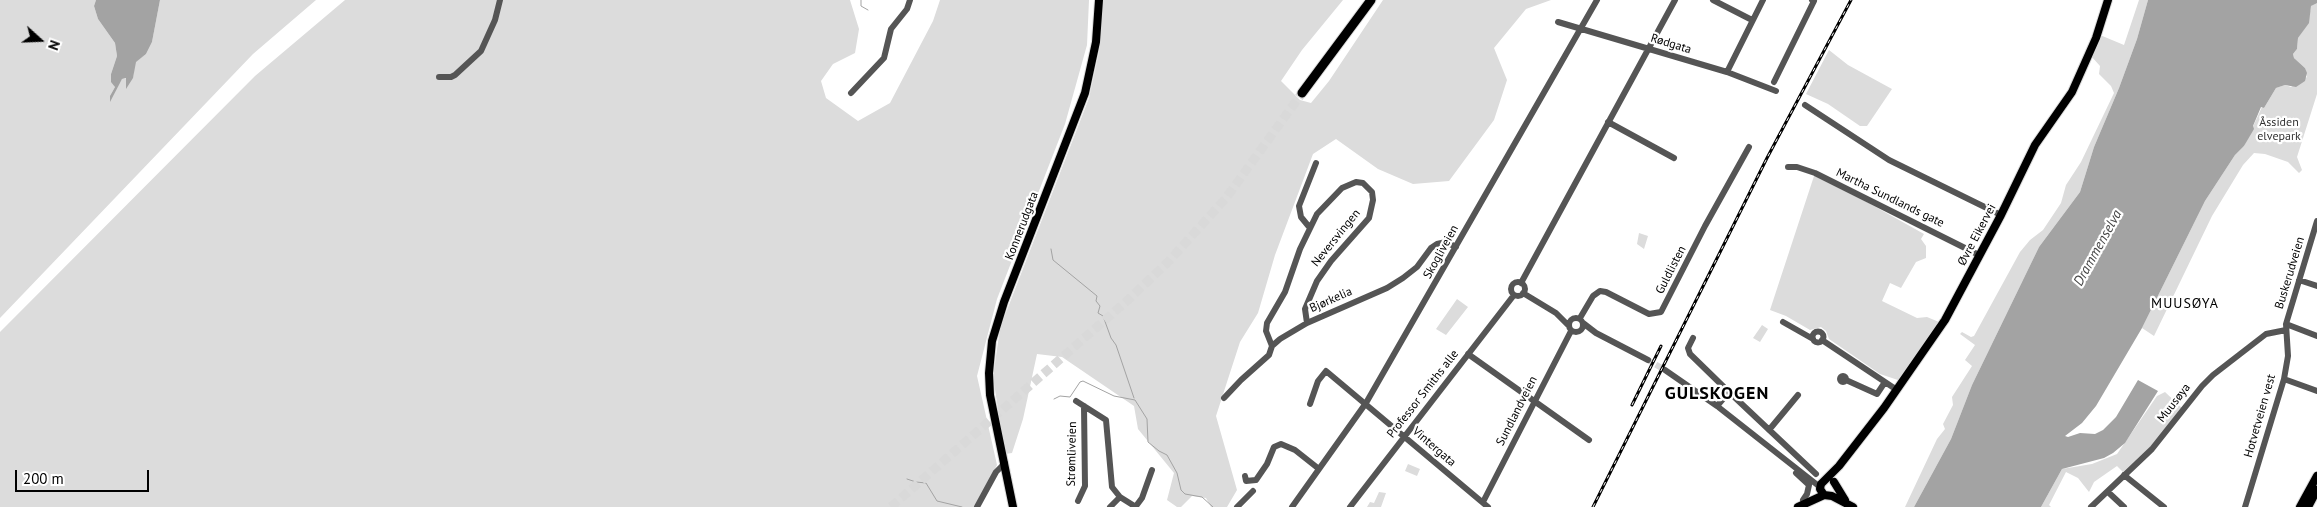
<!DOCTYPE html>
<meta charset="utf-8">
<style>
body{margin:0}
#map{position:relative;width:2317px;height:507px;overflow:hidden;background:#fff;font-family:"PT Sans",sans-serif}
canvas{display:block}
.north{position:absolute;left:15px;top:15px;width:50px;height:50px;-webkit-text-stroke:4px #fff;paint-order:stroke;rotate:110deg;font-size:14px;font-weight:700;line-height:20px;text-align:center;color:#000}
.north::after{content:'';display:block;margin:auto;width:18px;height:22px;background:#000;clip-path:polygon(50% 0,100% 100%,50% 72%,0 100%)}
.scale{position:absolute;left:15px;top:470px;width:134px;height:22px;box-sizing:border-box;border:2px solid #000;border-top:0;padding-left:6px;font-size:15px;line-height:18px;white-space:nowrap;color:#000;-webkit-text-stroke:4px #fff;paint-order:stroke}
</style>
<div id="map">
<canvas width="2317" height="507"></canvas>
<div class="north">N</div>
<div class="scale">200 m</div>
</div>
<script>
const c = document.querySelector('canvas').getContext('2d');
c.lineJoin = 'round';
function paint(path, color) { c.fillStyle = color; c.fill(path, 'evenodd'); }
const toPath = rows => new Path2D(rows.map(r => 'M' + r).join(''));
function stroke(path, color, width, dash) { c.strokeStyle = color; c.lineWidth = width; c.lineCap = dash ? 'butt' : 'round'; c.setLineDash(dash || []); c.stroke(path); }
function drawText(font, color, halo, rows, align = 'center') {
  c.font = font + ' "PT Sans",sans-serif'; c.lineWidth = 4.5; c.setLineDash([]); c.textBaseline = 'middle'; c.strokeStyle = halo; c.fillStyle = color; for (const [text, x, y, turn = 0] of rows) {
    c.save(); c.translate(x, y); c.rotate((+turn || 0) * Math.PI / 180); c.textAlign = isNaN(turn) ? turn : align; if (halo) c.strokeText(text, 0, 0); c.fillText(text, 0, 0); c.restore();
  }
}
paint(toPath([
 [0,0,96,0,94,6,98,19,115,43,117,56,111,74,115,87,110,96,122,79,133,77,135,62,146,54,152,42,160,0,316,0,253,54,0,318],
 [345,0,850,0,859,29,855,53,833,64,821,81,826,98,858,121,890,103,933,21,940,0,1089,0,1087,45,1065,124,997,299,977,376,997,465,976,507,0,507,0,332,255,76],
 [1103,0,1343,0,1302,50,1281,81,1300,100,1311,103,1329,81,1383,0,1551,0,1526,9,1494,48,1507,80,1494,120,1449,181,1413,184,1378,169,1336,139,1313,154,1275,255,1258,313,1240,342,1216,416,1237,490,1227,507,1211,507,1206,498,1192,496,1181,507,1177,507,1167,500,1174,473,1138,429,1134,406,1062,357,1037,354,1023,419,1012,453,1005,454,993,377,1000,328,1089,98,1099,52],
 [2139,0,2148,0,2137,39,2119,88,2094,147,2080,192,2039,247,1972,385,1951,439,1914,507,1905,507,1937,439,1945,429,1943,424,1953,405,1952,397,1972,366,1965,360,1975,345,1960,334,1962,332,1971,337,1974,336,2020,252,2030,240,2043,230,2061,203,2066,185,2081,162,2114,93,2111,86,2099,74,2100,66,2091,56,2100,35,2124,45],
 [2314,3,2317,3,2317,94,2297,157,2302,170,2299,173,2288,162,2265,154,2254,153,2243,165,2212,216,2154,336,2142,328,2205,201,2235,155,2244,146,2262,107,2264,108,2276,88,2285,85,2291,87,2307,77,2305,68,2294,58,2293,54,2297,49,2298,38,2308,23,2311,6],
 [1829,50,1848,65,1892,89,1867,126,1860,126,1828,104,1806,94],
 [1815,173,1924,234,1921,239,1926,246,1926,258,1916,262,1901,288,1890,283,1882,301,1917,318,1927,317,1939,322,1898,380,1880,374,1829,339,1826,331,1821,327,1810,330,1786,316,1770,310],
 [1639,233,1648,236,1644,249,1637,244],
 [1457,299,1468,307,1446,335,1436,329],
 [1762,325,1768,329,1760,342,1753,338],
 [2165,392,2183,409,2168,430,2123,472,2117,466,2094,482,2089,492,2078,478,2066,472,2049,505,2051,507,2041,507,2062,469,2092,464,2117,454,2157,396],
 [1408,464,1420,469,1417,476,1405,471],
 [1379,492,1386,493,1381,507,1367,507,1370,502,1374,503]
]), '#dcdcdc');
paint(toPath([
 [96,0,160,0,152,42,146,54,136,62,133,78,126,89,126,78,122,79,110,102,110,96,115,87,111,82,111,74,117,56,115,43,98,19,94,6],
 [2148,0,2317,0,2317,3,2311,6,2309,23,2298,38,2297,49,2293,54,2294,58,2305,68,2307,73,2305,81,2296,87,2285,85,2276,88,2264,108,2261,107,2253,126,2254,129,2244,146,2235,155,2205,201,2142,328,2096,406,2082,423,2065,436,2068,437,2080,433,2095,434,2103,430,2116,417,2138,380,2158,391,2125,443,2113,453,2104,458,2062,469,2041,507,1914,507,1951,439,1972,385,2039,247,2080,192,2094,147,2119,88,2137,39]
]), '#a3a3a3');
stroke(toPath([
 [861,0,861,6,868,10],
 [1051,249,1053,260,1097,296,1096,301,1100,306,1098,313,1103,316,1111,338,1116,345,1134,398],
 [1054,399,1060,396,1070,397,1080,382,1083,381,1114,396,1135,400,1147,419,1148,442,1159,451,1167,455,1177,473,1181,490,1185,494,1202,497,1213,507],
 [907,479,916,482,926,483,937,501,962,507]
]), '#a3a3a3', 1);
stroke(toPath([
 [1648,360,1665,370]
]), '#d9d9d9', 6, [6, 3]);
stroke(toPath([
 [891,507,1129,299,1169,261,1226,198,1302,93]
]), '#d9d9d9', 9, [9, 4.5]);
const major = toPath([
 [1834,482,1845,500],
 [1824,495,1820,489,1821,484,1839,466,1884,408,1945,320,2001,215,2035,145,2072,92,2096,38,2108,0],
 [1013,507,990,395,989,373,992,341,1004,302,1085,93,1096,42,1099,0],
 [1798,507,1824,495,1832,496,1853,507],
 [2300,507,2317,476],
 [2308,507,2317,490]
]);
const highway = toPath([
 [1302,93,1371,0]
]);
stroke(major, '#dbdbdb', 10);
stroke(highway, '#dbdbdb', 11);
stroke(toPath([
 [1713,0,1752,20],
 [1558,22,1727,72,1776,91],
 [1727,72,1763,0],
 [439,77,451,77,455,75,481,51,495,20,500,0],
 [1774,82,1814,1,1812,0],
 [851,93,884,58,891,29,907,9,910,0],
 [1805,105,1889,160,2001,215],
 [1608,122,1674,158],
 [1788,167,1797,167,1815,173,1979,255],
 [1310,228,1301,217,1299,206,1316,163],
 [2299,280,2317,286],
 '1511 289a7 7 0 1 1 14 0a7 7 0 1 1-14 0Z',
 [1521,283,1675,0],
 [1523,293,1556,313,1568,325],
 '1569 325a7 7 0 1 1 14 0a7 7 0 1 1-14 0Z',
 [1580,318,1593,296,1600,291,1606,292,1649,314,1661,312,1705,226,1749,147],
 [1783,322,1813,339],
 [1583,323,1596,333,1648,360],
 [2286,324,2317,336],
 '1812.5 337a5.5 5.5 0 1 1 11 0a5.5 5.5 0 1 1-11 0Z',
 [1693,338,1688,348,1690,354,1729,392,1717,406],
 [1822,340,1897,390],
 [1272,346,1266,331,1267,323,1285,292,1300,249,1317,214,1342,188,1356,182,1363,183,1372,192,1373,200,1369,218,1331,261,1317,281,1305,309,1307,323],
 [1468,354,1589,440],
 [1665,370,1717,406,1820,487],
 '1840 379a3 3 0 1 1 6 0a3 3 0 1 1-6 0Z',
 [2284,379,2317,391],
 [1846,380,1877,394,1885,382],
 [1729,392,1816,474],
 [1224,398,1241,380,1269,355,1272,346,1280,339,1307,323,1387,288,1403,278,1417,267,1431,248,1437,244,1446,242,1456,247],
 [1076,401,1106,420,1112,487,1120,497,1136,507],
 [1310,404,1318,381,1326,371,1488,507],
 [1769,430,1798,395],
 [1796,473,1809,485,1807,494,1803,500],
 [2124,475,2164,507],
 [1245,476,1246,481,1256,480,1267,464,1274,447,1281,444,1295,450,1319,469],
 [2108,492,2124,507],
 [1078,501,1085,486,1084,406],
 [1483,502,1571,331],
 [1136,506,1142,498,1152,470],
 [977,507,996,472,1005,463],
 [1110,507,1120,497],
 [1237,507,1253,491],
 [1292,507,1366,403,1597,0],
 [1350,507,1514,295],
 [2091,507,2152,449,2202,386,2213,375,2266,334,2286,330],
 [2245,507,2284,379,2288,356,2286,324,2317,221]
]), '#555', 6);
stroke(major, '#000', 8);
stroke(highway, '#000', 9);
const rail = toPath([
 [1632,405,1661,346],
 [1593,507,1767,158,1851,0]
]);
stroke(rail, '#000', 3);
stroke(rail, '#fff', 1, [4]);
drawText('12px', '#000', '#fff', [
 ["Rødgata",1671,44,17],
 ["Martha Sundlands gate",1890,198,26],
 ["Konnerudgata",1022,226,-69],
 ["Øvre Eikervei",1977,235,-62],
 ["Neversvingen",1336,238,-51],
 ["Skogliveien",1441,252,-61],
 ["Guldlisten",1671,270,-63],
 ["Buskerudveien",2290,273,-73],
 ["Bjørkelia",1331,300,-24],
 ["Professor Smiths alle",1423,394,-52],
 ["Muusøya",2174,403,-52],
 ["Sundlandveien",1517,411,-63],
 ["Hotvetveien vest",2260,416,-74],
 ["Vintergata",1434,447,41],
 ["Strømliveien",1072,454,-89]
]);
drawText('12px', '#333', '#fff', [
 ["Åssiden",2279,123],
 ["elvepark",2279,137]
]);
drawText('italic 14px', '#444', '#fff', [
 ["Drammenselva",2098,248,-61]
]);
c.letterSpacing = '1px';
drawText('14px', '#000', '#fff', [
 ["MUUSØYA",2185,304]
]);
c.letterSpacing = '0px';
c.letterSpacing = '1px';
drawText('bold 18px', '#000', '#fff', [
 ["GULSKOGEN",1717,394]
]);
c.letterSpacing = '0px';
</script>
